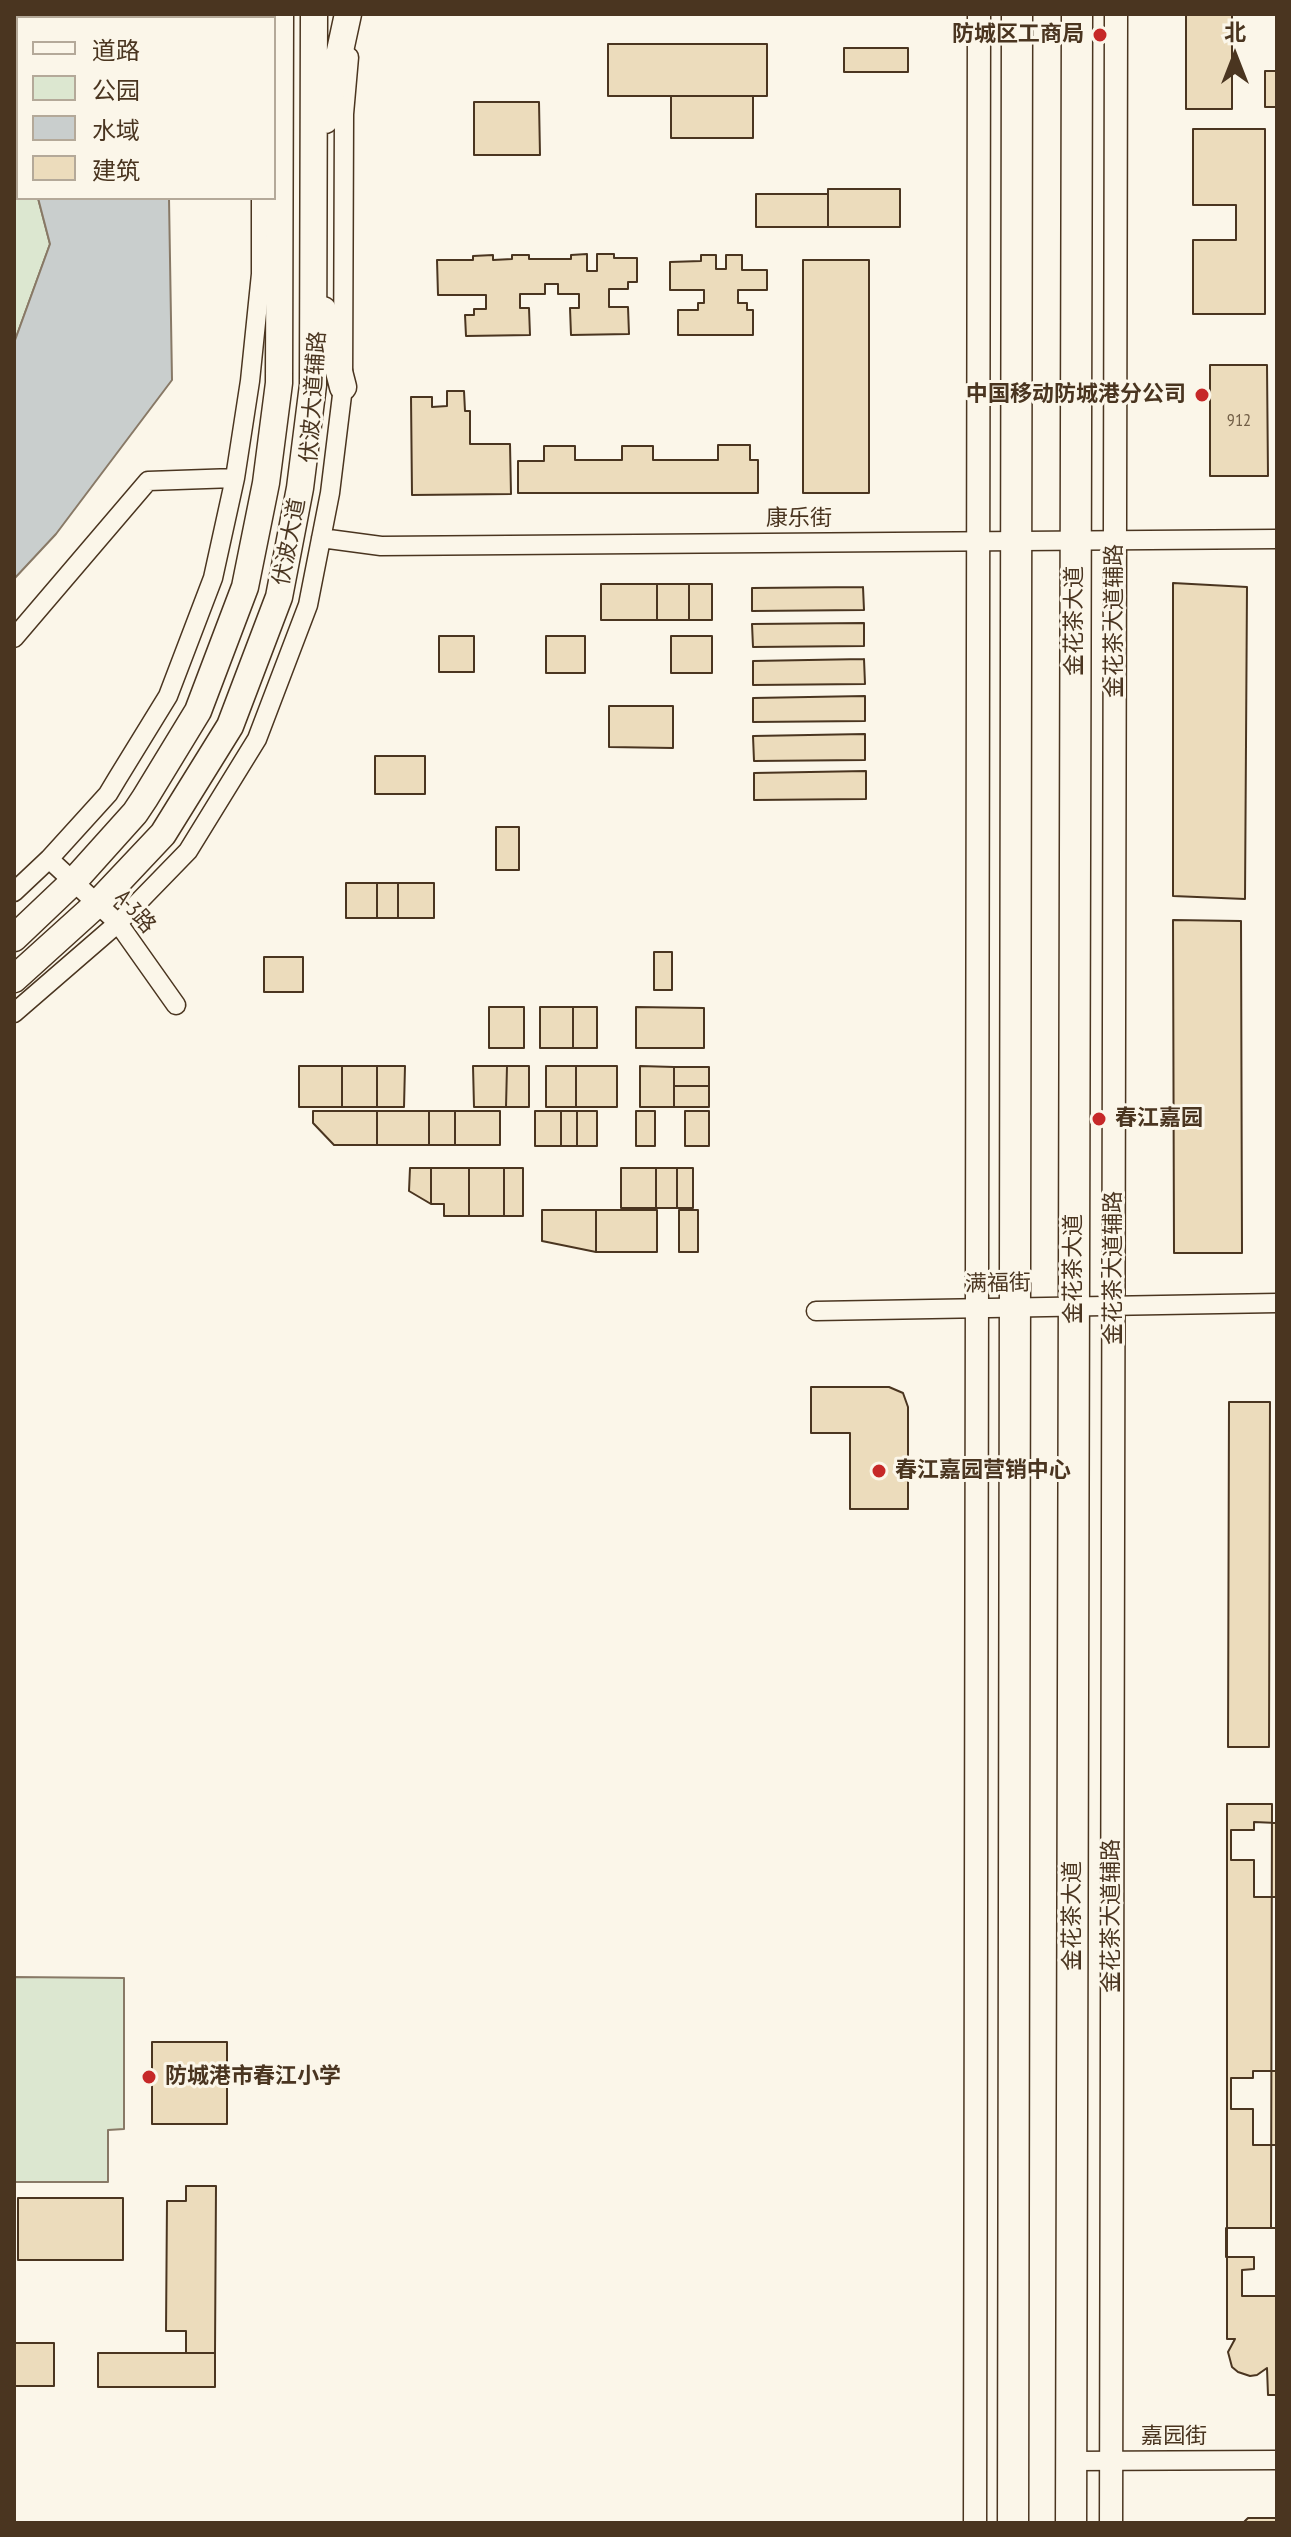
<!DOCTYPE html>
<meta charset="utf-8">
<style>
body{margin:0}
#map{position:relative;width:1291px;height:2537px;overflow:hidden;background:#fbf6e9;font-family:"PT Sans Narrow","Noto Sans SC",sans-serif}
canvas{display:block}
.frame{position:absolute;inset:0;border:16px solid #4a3520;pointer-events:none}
.legend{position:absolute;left:16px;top:16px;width:260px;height:184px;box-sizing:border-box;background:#fbf6e9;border:2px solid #b4a999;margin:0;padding:10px 14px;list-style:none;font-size:24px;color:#4a3520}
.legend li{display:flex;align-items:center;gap:16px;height:40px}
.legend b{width:40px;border:2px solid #b4a999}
.north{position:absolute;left:1195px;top:16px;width:80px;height:80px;-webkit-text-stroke:6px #fbf6e9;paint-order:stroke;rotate:0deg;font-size:22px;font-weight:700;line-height:32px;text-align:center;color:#4a3520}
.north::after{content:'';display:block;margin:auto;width:28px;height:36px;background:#4a3520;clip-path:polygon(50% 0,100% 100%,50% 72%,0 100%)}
</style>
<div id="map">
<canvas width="1291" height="2537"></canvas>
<div class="frame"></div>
<ul class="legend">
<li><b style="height:10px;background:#fbf6e9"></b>道路</li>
<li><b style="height:22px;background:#dce7d0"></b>公园</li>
<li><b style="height:22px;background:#c9cecd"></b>水域</li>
<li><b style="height:22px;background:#ecdcbc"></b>建筑</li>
</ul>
<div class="north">北</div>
</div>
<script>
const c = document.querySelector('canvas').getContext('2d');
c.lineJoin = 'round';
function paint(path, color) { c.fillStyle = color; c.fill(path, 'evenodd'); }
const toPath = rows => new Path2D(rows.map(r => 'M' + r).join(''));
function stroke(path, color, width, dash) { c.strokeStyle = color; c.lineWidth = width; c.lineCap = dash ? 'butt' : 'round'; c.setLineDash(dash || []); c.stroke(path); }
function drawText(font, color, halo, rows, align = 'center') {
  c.font = font + ' "PT Sans Narrow","Noto Sans SC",sans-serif'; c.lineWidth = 6; c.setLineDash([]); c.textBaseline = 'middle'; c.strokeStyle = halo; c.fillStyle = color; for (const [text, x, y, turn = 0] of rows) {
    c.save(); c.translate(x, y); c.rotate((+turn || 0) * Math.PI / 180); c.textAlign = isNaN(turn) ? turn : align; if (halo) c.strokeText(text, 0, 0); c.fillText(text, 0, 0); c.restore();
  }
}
const green = toPath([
 [14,112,18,126,18,198,38,198,50,244,14,343,14,112],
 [14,1977,124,1978,124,2129,108,2130,108,2182,14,2182,14,1977]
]);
paint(green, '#dce7d0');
stroke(green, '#887966', 2);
const water = toPath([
 [14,14,165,14,165,18,18,18,18,126,14,112,14,14],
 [38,198,169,198,172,380,56,534,14,579,14,343,50,244,38,198]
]);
paint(water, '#c9cecd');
stroke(water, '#887966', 2);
const building = toPath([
 [1186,14,1232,14,1232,109,1186,109,1186,14],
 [608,44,767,44,767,96,608,96,608,44],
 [844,48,908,48,908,72,844,72,844,48],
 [1265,71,1277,71,1277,107,1265,107,1265,71],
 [671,96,753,96,753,138,671,138,671,96],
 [474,102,539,102,540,155,474,155,474,102],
 [1193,129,1265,129,1265,314,1193,314,1193,240,1236,240,1236,205,1193,205,1193,129],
 [828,189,900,189,900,227,828,227,828,189],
 [756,194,828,194,828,227,756,227,756,194],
 [587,254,587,271,597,271,597,254,614,254,614,258,637,258,637,282,628,282,628,289,609,289,609,307,628,307,629,334,571,335,570,308,579,308,579,294,558,294,558,284,545,284,545,294,520,294,520,308,529,308,530,335,466,336,465,315,474,315,474,309,486,309,486,295,438,295,437,260,473,260,473,256,493,255,493,260,512,259,512,255,529,255,529,259,571,259,571,255,587,254],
 [701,255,716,255,716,269,726,269,726,255,742,255,742,270,767,270,767,290,738,290,738,303,747,303,747,310,753,310,753,335,678,335,678,310,698,310,698,303,704,303,704,290,670,290,670,262,701,261,701,255],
 [803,260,869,260,869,493,803,493,803,260],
 [1210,365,1267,365,1268,476,1210,476,1210,365],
 [447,391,464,391,465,411,470,411,470,444,510,444,511,494,412,495,411,397,432,397,432,407,447,406,447,391],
 [718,445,750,445,750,460,758,460,758,493,518,493,518,461,544,461,544,446,575,446,575,460,622,460,622,446,653,446,653,460,718,460,718,445],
 [1173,583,1247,587,1245,899,1173,896,1173,583],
 [601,584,657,584,657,620,601,620,601,584],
 [657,584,689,584,689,620,657,620,657,584],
 [689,584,712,584,712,620,689,620,689,584],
 [863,587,864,610,752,611,752,588,863,587],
 [864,623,864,646,753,647,752,624,864,623],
 [439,636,474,636,474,672,439,672,439,636],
 [546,636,585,636,585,673,546,673,546,636],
 [671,636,712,636,712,673,671,673,671,636],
 [864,659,865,684,753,685,753,661,864,659],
 [865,696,865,721,753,722,753,698,865,696],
 [609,706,673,706,673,748,609,747,609,706],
 [865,734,865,760,754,761,753,736,865,734],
 [375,756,425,756,425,794,375,794,375,756],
 [866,771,866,799,754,800,754,773,866,771],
 [496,827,519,827,519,870,496,870,496,827],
 [346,883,377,883,377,918,346,918,346,883],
 [377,883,398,883,398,918,377,918,377,883],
 [398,883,434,883,434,918,398,918,398,883],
 [1173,920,1241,921,1242,1253,1174,1253,1173,920],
 [654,952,672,952,672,990,654,990,654,952],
 [264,957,303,957,303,992,264,992,264,957],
 [489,1007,524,1007,524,1048,489,1048,489,1007],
 [540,1007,573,1007,573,1048,540,1048,540,1007],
 [573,1007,597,1007,597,1048,573,1048,573,1007],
 [636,1007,704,1008,704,1048,636,1048,636,1007],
 [299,1066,342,1066,342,1107,299,1107,299,1066],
 [342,1066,377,1066,377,1107,342,1107,342,1066],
 [377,1066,405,1066,404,1107,377,1107,377,1066],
 [473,1066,507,1066,506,1107,474,1107,473,1066],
 [507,1066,529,1066,529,1107,506,1107,507,1066],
 [546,1066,576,1066,576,1107,546,1107,546,1066],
 [576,1066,617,1066,617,1107,576,1107,576,1066],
 [640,1066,674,1067,674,1107,640,1107,640,1066],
 [674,1067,709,1067,709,1086,674,1086,674,1067],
 [674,1086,709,1086,709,1107,674,1107,674,1086],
 [313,1111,377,1111,377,1145,334,1145,313,1123,313,1111],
 [377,1111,429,1111,429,1145,377,1145,377,1111],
 [429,1111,455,1111,455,1145,429,1145,429,1111],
 [455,1111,500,1111,500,1145,455,1145,455,1111],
 [535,1111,561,1111,561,1146,535,1146,535,1111],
 [561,1111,577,1111,577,1146,561,1146,561,1111],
 [577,1111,597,1111,597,1146,577,1146,577,1111],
 [636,1111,655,1111,655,1146,636,1146,636,1111],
 [685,1111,709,1111,709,1146,685,1146,685,1111],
 [410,1168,431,1168,431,1204,409,1191,410,1168],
 [431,1168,469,1168,469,1216,444,1216,444,1204,431,1204,431,1168],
 [469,1168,504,1168,504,1216,469,1216,469,1168],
 [504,1168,523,1168,523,1216,504,1216,504,1168],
 [621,1168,656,1168,656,1208,621,1208,621,1168],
 [656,1168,677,1168,677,1208,656,1208,656,1168],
 [677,1168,693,1168,693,1208,677,1208,677,1168],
 [542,1210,596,1210,596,1252,542,1241,542,1210],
 [596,1210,657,1210,657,1252,596,1252,596,1210],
 [679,1210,698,1210,698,1252,679,1252,679,1210],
 [811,1387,889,1387,903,1393,908,1407,908,1509,850,1509,850,1433,811,1433,811,1387],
 [1229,1402,1270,1402,1269,1747,1228,1747,1229,1402],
 [1227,1804,1272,1804,1271,2228,1277,2228,1277,2395,1268,2395,1267,2368,1257,2375,1250,2376,1238,2372,1232,2367,1228,2352,1235,2339,1227,2339,1227,1804],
 [1254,1822,1277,1823,1277,1897,1254,1897,1254,1860,1231,1860,1231,1830,1254,1830,1254,1822],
 [152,2042,227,2042,227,2124,152,2124,152,2042],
 [1253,2071,1277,2071,1277,2145,1253,2145,1253,2109,1231,2109,1231,2078,1253,2078,1253,2071],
 [186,2186,216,2186,215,2353,186,2353,186,2331,166,2331,167,2201,186,2201,186,2186],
 [18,2198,123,2198,123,2260,18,2260,18,2198],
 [1226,2228,1277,2228,1277,2296,1242,2296,1242,2270,1254,2269,1254,2257,1226,2257,1226,2228],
 [14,2343,54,2343,54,2386,14,2386,14,2343],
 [98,2353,215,2353,215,2387,98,2387,98,2353],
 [1248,2518,1277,2518,1277,2523,1243,2523,1248,2518]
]);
paint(building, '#ecdcbc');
stroke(building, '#4a3520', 2);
const minor = toPath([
 [248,14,248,18],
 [321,538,381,546,1277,539],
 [14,638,148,481,235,478],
 [49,859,118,923,176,1005],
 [14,892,49,859,108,794,117,779,168,696,213,578,235,478,250,381,261,274,261,198],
 [14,1013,118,923,188,851,257,739,308,605,330,493,343,387,344,114,349,57],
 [816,1311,1277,1303],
 [1071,2461,1277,2460]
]);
const tertiary = toPath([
 [975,2523,979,14],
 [1111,2523,1116,14]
]);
const secondary = toPath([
 [325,120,348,14],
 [323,310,343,387],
 [14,938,73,882,135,813,145,798,198,711,245,587,266,483,279,383,280,14],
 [14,979,97,904,163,834,230,726,279,597,300,488,313,385,314,14]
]);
const trunk = toPath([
 [1013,2523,1017,14],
 [1071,2523,1077,14]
]);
stroke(minor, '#4a3520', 21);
stroke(tertiary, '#4a3520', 25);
stroke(secondary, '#4a3520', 29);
stroke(trunk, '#4a3520', 33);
stroke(minor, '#fbf6e9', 18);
stroke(tertiary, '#fbf6e9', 22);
stroke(secondary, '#fbf6e9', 26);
stroke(trunk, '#fbf6e9', 30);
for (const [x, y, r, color] of [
 [1100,35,8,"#c62828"],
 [1202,395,8,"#c62828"],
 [1099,1119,8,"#c62828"],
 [879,1471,8,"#c62828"],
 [149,2077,8,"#c62828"]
]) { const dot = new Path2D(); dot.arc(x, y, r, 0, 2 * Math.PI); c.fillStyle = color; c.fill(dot); stroke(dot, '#fbf6e9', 3); }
drawText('18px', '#725f47', null, [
 ["912",1239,421]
]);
drawText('bold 22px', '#4a3520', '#fbf6e9', [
 ["防城区工商局",1084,35,"right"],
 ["中国移动防城港分公司",1186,395,"right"],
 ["春江嘉园",1115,1119],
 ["春江嘉园营销中心",895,1471],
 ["防城港市春江小学",165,2077]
], 'left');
drawText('22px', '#4a3520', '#fbf6e9', [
 ["伏波大道辅路",314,397,-86],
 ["康乐街",799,519],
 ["伏波大道",290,542,-79],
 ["金花茶大道",1075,621,-90],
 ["金花茶大道辅路",1115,621,-90],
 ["A-3路",135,912,49],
 ["金花茶大道辅路",1114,1268,-90],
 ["金花茶大道",1074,1269,-90],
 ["满福街",998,1284,-1],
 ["金花茶大道",1073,1916,-90],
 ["金花茶大道辅路",1112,1916,-90],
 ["嘉园街",1174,2437]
]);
</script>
